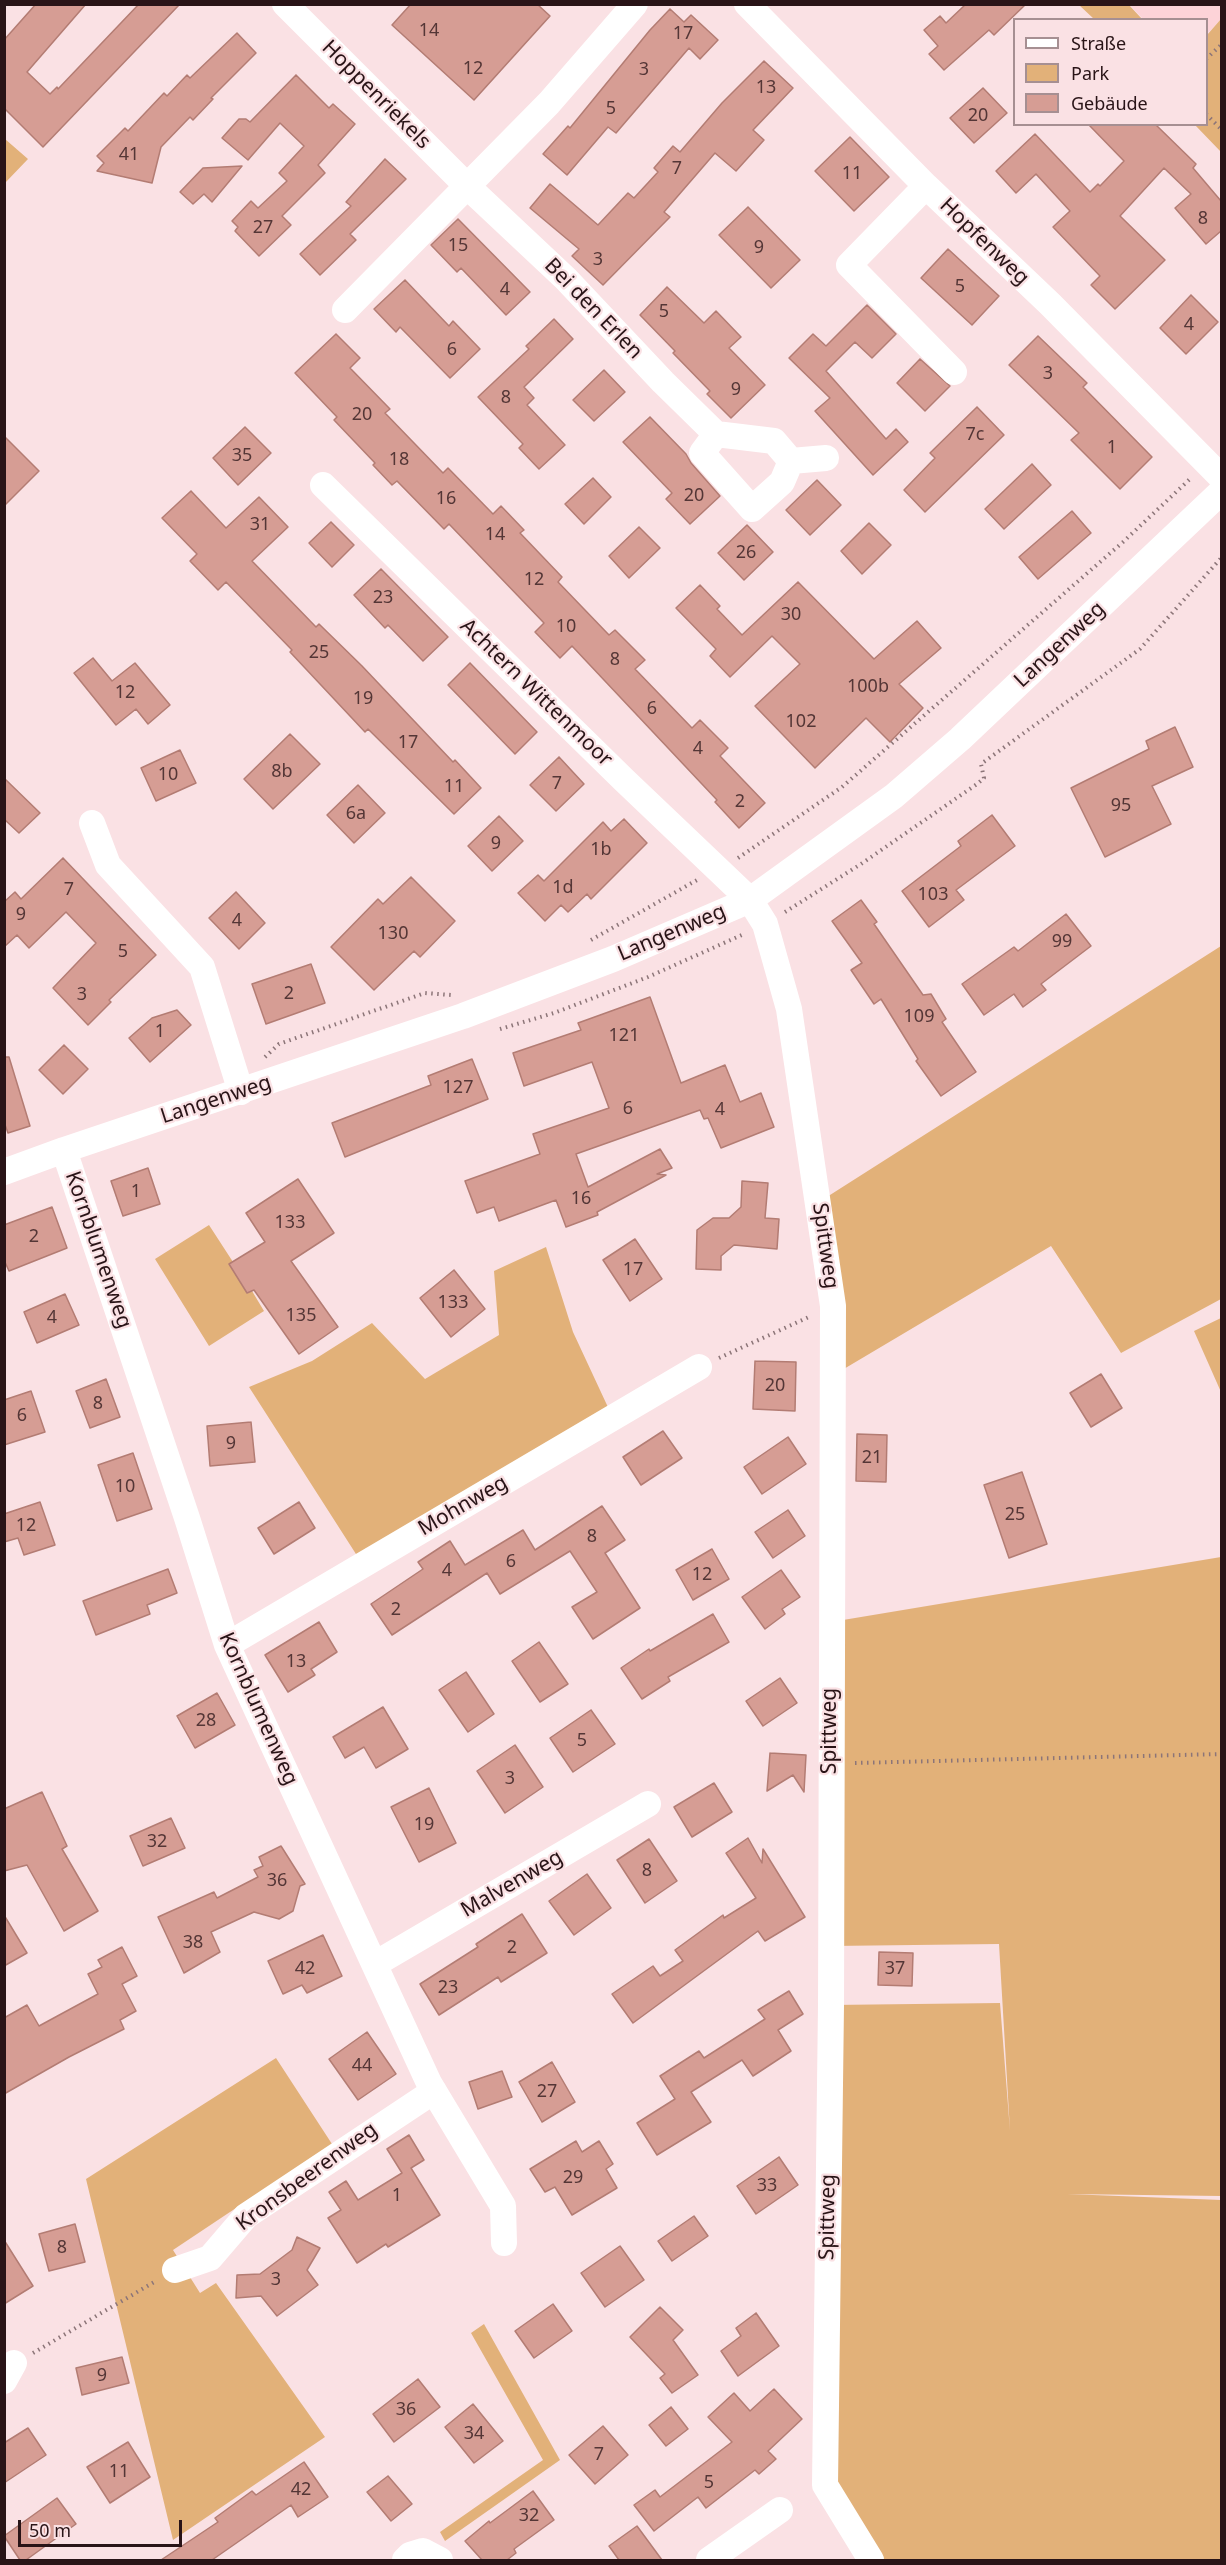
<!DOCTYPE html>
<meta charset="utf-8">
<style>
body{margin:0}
#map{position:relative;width:1226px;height:2565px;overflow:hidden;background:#fae1e4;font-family:"Noto Sans",sans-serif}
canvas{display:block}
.frame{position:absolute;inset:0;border:6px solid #291417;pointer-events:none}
.legend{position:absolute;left:1013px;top:18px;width:195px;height:108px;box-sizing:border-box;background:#fae1e4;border:2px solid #a68f92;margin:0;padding:8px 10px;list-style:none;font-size:18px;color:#291417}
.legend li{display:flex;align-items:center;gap:12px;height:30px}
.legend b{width:30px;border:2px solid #a68f92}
.scale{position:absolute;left:18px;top:2520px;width:164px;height:27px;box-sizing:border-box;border:3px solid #291417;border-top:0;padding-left:8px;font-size:18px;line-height:21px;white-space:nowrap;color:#291417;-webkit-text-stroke:4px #fae1e4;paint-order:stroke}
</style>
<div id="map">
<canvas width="1226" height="2565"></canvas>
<div class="frame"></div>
<ul class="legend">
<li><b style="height:8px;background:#fff"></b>Straße</li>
<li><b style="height:16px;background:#e2b179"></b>Park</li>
<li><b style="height:16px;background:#d69d94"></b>Gebäude</li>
</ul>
<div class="scale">50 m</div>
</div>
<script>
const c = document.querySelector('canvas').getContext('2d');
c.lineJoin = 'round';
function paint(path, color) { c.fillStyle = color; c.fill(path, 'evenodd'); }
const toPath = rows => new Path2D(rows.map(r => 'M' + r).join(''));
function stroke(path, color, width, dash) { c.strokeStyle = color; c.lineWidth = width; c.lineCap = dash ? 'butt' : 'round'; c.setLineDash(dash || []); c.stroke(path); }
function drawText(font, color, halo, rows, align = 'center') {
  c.font = font + ' "Noto Sans",sans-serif'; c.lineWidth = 4.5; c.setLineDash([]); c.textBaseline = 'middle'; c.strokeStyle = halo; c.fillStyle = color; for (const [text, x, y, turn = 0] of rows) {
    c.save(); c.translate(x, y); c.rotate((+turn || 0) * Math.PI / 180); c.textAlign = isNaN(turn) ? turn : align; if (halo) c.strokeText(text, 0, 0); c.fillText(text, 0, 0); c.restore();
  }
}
paint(toPath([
 [1130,5,1221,5,1221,19,1207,34,1206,20,1143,19]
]), '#fdd3d8');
paint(toPath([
 [1079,5,1129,5,1142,19,1094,19],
 [1221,19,1221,152,1195,125,1206,124,1207,35],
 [5,139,28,159,5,183],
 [1221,946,1221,1299,1121,1353,1051,1246,832,1376,819,1202],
 [209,1225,233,1262,230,1264,247,1293,252,1291,264,1311,209,1346,155,1259],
 [546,1247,573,1332,613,1418,363,1565,249,1387,312,1361,372,1323,425,1379,499,1335,494,1271],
 [1221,1318,1221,1392,1194,1331],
 [1221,1557,1221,2196,1067,2194,1221,2200,1221,2560,878,2560,828,2483,831,2005,1000,2003,1010,2131,999,1944,830,1946,831,1622],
 [276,2058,332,2144,173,2250,200,2293,216,2283,325,2437,173,2540,86,2179],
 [484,2324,560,2460,445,2541,440,2532,543,2460,471,2333]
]), '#e2b179');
const building = toPath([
 [36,4,86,4,27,72,50,94,57,87,58,89,139,4,180,4,43,147,4,108,4,40,36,4],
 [411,4,537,4,550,16,474,100,392,25,411,4],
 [966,4,1026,4,994,35,989,30,944,70,929,54,938,46,924,30,940,16,946,23,966,4],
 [670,9,684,22,691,15,718,40,700,59,689,48,616,133,608,127,567,175,543,154,568,126,570,128,650,30,670,9],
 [237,33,256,53,211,98,213,99,193,120,190,117,161,147,152,183,97,171,104,163,97,156,125,128,128,131,164,93,167,96,187,75,190,78,237,33],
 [764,61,793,88,753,130,764,140,736,171,715,153,664,212,670,217,603,285,572,256,579,249,530,208,550,184,598,225,628,193,634,198,658,172,654,168,673,146,680,152,722,103,764,61],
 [296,75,329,108,333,104,355,124,318,165,325,173,282,216,291,225,259,256,235,231,238,227,232,221,251,201,258,208,287,181,279,173,304,146,280,123,248,160,222,138,239,119,246,119,250,122,296,75],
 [983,88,1007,113,974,143,950,118,983,88],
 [1088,124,1155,124,1196,164,1193,168,1221,201,1221,231,1206,244,1175,208,1191,194,1164,168,1120,216,1165,260,1115,309,1091,285,1100,276,1053,227,1070,211,1036,174,1016,193,996,171,1035,134,1090,192,1098,184,1100,186,1124,161,1088,124],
 [850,137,889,177,854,211,815,171,850,137],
 [385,159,406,179,350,234,356,240,320,275,300,254,351,206,346,202,385,159],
 [242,166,212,202,204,194,193,204,180,192,203,168,242,166],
 [748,207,800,260,771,288,719,235,748,207],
 [458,219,530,292,506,315,461,268,457,272,431,245,458,219],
 [948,249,999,296,972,325,921,278,948,249],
 [405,280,449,326,453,321,480,349,450,378,400,327,396,332,374,309,405,280],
 [667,287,704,323,716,311,741,337,729,348,765,385,731,418,707,394,710,391,673,353,675,351,640,315,667,287],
 [1191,295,1218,322,1186,354,1160,328,1191,295],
 [867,305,896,334,872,358,855,342,826,371,886,439,896,429,908,442,873,475,815,411,830,398,789,358,813,334,826,346,867,305],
 [554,319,573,339,524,387,534,398,527,405,565,445,539,469,519,448,523,444,478,397,529,349,526,346,554,319],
 [336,334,360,358,350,368,390,409,385,413,443,473,448,468,493,514,501,506,524,530,520,533,562,577,558,582,609,635,615,630,645,660,635,669,692,728,700,720,728,748,720,756,765,803,739,828,715,802,717,800,572,646,560,658,535,632,544,623,449,524,444,529,397,481,392,485,373,465,375,463,334,420,337,417,295,373,336,334],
 [1038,336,1087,383,1083,387,1152,457,1120,489,1071,440,1079,433,1009,365,1038,336],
 [920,359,950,386,925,411,897,383,920,359],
 [604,370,625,392,594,421,573,400,604,370],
 [977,407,1004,435,925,512,904,490,935,458,930,453,977,407],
 [650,417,686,454,691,463,720,496,690,524,666,499,672,493,623,442,650,417],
 [245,427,271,453,238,485,213,458,245,427],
 [4,436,39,471,4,506,4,436],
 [1032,464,1051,485,1004,529,985,509,1032,464],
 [593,478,611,497,584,524,565,504,593,478],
 [817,480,841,505,810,535,786,510,817,480],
 [191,491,226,528,259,497,288,527,252,561,316,627,319,624,362,666,453,762,455,760,481,788,454,814,368,729,365,732,290,652,292,650,226,582,218,590,190,561,197,554,162,518,191,491],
 [1072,511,1091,533,1038,579,1019,557,1072,511],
 [331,522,354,545,332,567,309,543,331,522],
 [869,523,891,545,862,574,841,551,869,523],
 [747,525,773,552,744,580,718,553,747,525],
 [639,527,660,548,629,578,609,556,639,527],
 [381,569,448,637,423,661,388,625,385,628,354,595,381,569],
 [798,582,874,659,917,621,941,648,899,684,923,708,890,742,866,718,815,768,755,706,800,664,772,636,730,677,710,656,716,649,676,608,700,585,720,606,717,609,742,635,798,582],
 [93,658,112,681,135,663,170,705,148,724,136,709,116,725,74,673,93,658],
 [470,663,537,732,515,754,448,685,470,663],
 [1175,727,1193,767,1152,786,1171,824,1105,857,1071,788,1149,749,1146,741,1175,727],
 [290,734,320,764,273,809,244,779,290,734],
 [180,750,196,783,156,801,141,768,180,750],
 [559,757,584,784,556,811,530,785,559,757],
 [4,778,40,813,19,833,4,819,4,778],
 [358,785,385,813,354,843,327,815,358,785],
 [992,815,1015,846,956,890,964,900,929,927,902,891,961,846,958,841,992,815],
 [499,816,523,841,492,871,468,846,499,816],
 [624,819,647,843,591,899,587,894,568,912,561,905,545,921,518,893,538,875,544,881,603,822,611,831,624,819],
 [63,858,156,955,109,1000,111,1002,88,1025,53,988,96,943,66,912,29,948,17,935,4,947,4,902,15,892,21,899,63,858],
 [411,877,455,921,420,957,414,951,374,990,331,947,378,899,383,904,411,877],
 [236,892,265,923,239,949,209,918,236,892],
 [861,900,877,922,874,924,923,995,931,994,946,1019,942,1022,976,1072,941,1096,916,1061,918,1059,881,999,874,1004,851,970,862,963,832,921,861,900],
 [1066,914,1091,946,1041,984,1046,990,1023,1007,1014,994,984,1015,962,984,1014,947,1018,951,1066,914],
 [311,964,325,1003,266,1024,252,984,311,964],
 [650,997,681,1083,725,1065,740,1102,761,1093,774,1127,721,1148,708,1118,704,1119,700,1110,576,1154,588,1187,660,1149,672,1168,657,1174,666,1175,597,1212,598,1215,566,1227,556,1200,499,1221,494,1207,477,1213,465,1181,540,1154,533,1134,609,1108,592,1062,524,1086,513,1053,581,1030,578,1023,650,997],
 [177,1010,191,1025,150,1062,129,1038,152,1018,177,1010],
 [64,1045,88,1069,63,1094,39,1070,64,1045],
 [4,1057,9,1057,30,1126,8,1133,4,1122,4,1057],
 [472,1059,488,1099,345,1157,332,1123,431,1085,428,1076,472,1059],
 [148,1168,160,1204,123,1216,111,1181,148,1168],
 [298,1179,334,1233,291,1261,338,1327,299,1354,254,1290,247,1293,229,1264,265,1242,246,1213,298,1179],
 [742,1181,768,1183,765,1218,779,1219,777,1249,734,1245,721,1256,721,1270,696,1269,697,1230,713,1218,729,1218,741,1207,742,1181],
 [52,1207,67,1248,9,1271,4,1260,4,1225,52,1207],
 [635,1239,662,1279,630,1301,603,1260,635,1239],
 [454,1270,485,1309,451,1337,420,1298,454,1270],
 [65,1294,79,1325,37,1343,24,1312,65,1294],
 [755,1361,796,1362,795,1411,753,1409,755,1361],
 [1101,1374,1122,1408,1091,1427,1070,1393,1101,1374],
 [106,1379,120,1417,90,1428,76,1391,106,1379],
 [31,1391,45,1432,4,1445,4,1400,31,1391],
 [251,1422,255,1462,210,1466,207,1426,251,1422],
 [663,1431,682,1458,641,1485,623,1457,663,1431],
 [857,1434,887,1435,886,1482,856,1481,857,1434],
 [788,1437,806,1464,762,1494,744,1467,788,1437],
 [133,1453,152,1509,117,1521,98,1465,133,1453],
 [1022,1472,1047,1544,1009,1558,984,1485,1022,1472],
 [40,1502,55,1545,24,1555,18,1538,4,1542,4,1514,40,1502],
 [299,1502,315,1528,274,1554,258,1528,299,1502],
 [602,1506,625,1540,605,1553,640,1608,593,1639,572,1607,597,1592,570,1551,500,1594,487,1573,392,1635,371,1604,423,1569,418,1562,450,1541,465,1565,523,1530,535,1550,602,1506],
 [788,1510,805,1536,773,1558,755,1532,788,1510],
 [712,1549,729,1579,693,1600,676,1570,712,1549],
 [168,1569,177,1593,147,1605,150,1614,96,1635,83,1601,168,1569],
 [781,1570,800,1597,782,1609,785,1614,765,1629,742,1597,781,1570],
 [713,1614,729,1642,668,1677,670,1681,642,1699,621,1668,649,1649,650,1651,713,1614],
 [319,1622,337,1652,311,1669,315,1675,288,1692,265,1655,319,1622],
 [539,1642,568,1684,540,1702,512,1661,539,1642],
 [466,1672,494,1714,468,1732,439,1690,466,1672],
 [780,1678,797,1703,763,1726,746,1701,780,1678],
 [217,1693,235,1725,195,1748,177,1716,217,1693],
 [383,1707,408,1749,376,1768,364,1747,345,1758,333,1737,383,1707],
 [591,1710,615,1744,573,1772,550,1738,591,1710],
 [515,1745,543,1787,505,1813,477,1771,515,1745],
 [770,1753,806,1755,804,1792,793,1775,767,1791,770,1753],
 [714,1783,732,1812,692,1837,674,1807,714,1783],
 [429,1788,456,1843,419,1862,391,1807,429,1788],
 [42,1792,67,1846,62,1849,98,1911,64,1931,27,1865,4,1871,4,1809,42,1792],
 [171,1818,185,1848,143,1866,130,1836,171,1818],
 [748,1838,762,1863,763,1849,805,1917,765,1941,758,1931,633,2023,612,1994,653,1966,660,1976,683,1961,675,1950,723,1915,724,1918,756,1898,726,1853,748,1838],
 [649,1839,677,1881,645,1903,617,1860,649,1839],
 [281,1846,305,1884,300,1886,293,1911,279,1919,254,1912,211,1932,220,1952,184,1973,158,1917,214,1892,217,1898,258,1877,254,1870,263,1866,259,1857,281,1846],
 [587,1874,611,1908,574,1935,549,1901,587,1874],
 [522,1914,547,1953,501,1982,498,1977,439,2015,420,1984,478,1947,476,1944,522,1914],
 [4,1915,27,1953,4,1966,4,1915],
 [323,1935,342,1976,307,1993,302,1985,283,1994,268,1961,323,1935],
 [122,1947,137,1976,122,1984,136,2011,120,2020,124,2029,69,2057,4,2094,4,2018,27,2005,39,2026,98,1994,88,1974,102,1967,98,1960,122,1947],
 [879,1952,913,1953,912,1986,878,1985,879,1952],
 [789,1991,803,2014,778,2030,791,2051,753,2076,742,2060,691,2092,711,2122,657,2155,637,2123,675,2099,660,2076,699,2051,704,2058,765,2019,758,2010,789,1991],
 [367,2032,396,2074,358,2100,329,2059,367,2032],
 [552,2062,575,2102,542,2122,519,2082,552,2062],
 [502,2071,512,2097,478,2109,469,2082,502,2071],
 [409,2135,424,2160,411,2168,440,2215,388,2247,386,2244,357,2263,328,2218,341,2210,329,2192,346,2181,358,2200,402,2173,387,2149,409,2135],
 [576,2141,582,2152,599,2141,613,2164,606,2169,617,2188,572,2215,555,2187,545,2192,530,2169,576,2141],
 [779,2157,798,2185,756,2214,737,2186,779,2157],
 [694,2216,708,2236,672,2261,658,2241,694,2216],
 [75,2224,85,2262,49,2271,39,2234,75,2224],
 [297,2237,320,2248,307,2270,318,2285,277,2316,261,2296,236,2298,237,2275,260,2274,292,2250,297,2237],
 [4,2240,33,2286,4,2304,4,2240],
 [620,2246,644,2280,605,2307,581,2273,620,2246],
 [553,2304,572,2331,534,2358,515,2331,553,2304],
 [660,2307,683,2330,673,2340,698,2375,672,2393,660,2378,665,2374,630,2337,660,2307],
 [756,2313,779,2346,738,2376,721,2351,741,2336,736,2328,756,2313],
 [122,2357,129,2383,82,2395,76,2368,122,2357],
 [418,2379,440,2407,394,2442,373,2414,418,2379],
 [774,2389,802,2419,768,2451,776,2459,759,2474,755,2470,706,2508,698,2497,654,2531,634,2505,655,2490,660,2497,732,2442,708,2417,734,2393,750,2411,774,2389],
 [473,2404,503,2441,474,2463,445,2427,473,2404],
 [671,2407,688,2429,666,2446,649,2425,671,2407],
 [603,2426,628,2455,595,2484,569,2455,603,2426],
 [28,2428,46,2455,4,2483,4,2443,28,2428],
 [128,2442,150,2477,110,2503,87,2467,128,2442],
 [304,2462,328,2497,298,2517,291,2505,212,2560,161,2560,218,2522,215,2518,252,2491,256,2495,304,2462],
 [388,2476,412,2504,391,2521,367,2492,388,2476],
 [533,2491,554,2520,514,2549,516,2553,507,2560,482,2560,465,2541,489,2521,490,2523,533,2491],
 [57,2498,76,2524,26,2560,20,2560,4,2536,57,2498],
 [637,2526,662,2560,619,2560,609,2546,637,2526]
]);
paint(building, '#d69d94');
stroke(building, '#b37c73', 1.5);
stroke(toPath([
 [1206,59,1222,44],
 [1206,114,1222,130],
 [738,858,842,787,1123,542,1191,478],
 [785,912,861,864,977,784,984,778,981,764,1140,649,1222,557],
 [591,940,697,880],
 [500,1029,554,1013,648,977,744,934],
 [265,1057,279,1044,425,993,451,995],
 [719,1358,811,1316],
 [855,1763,1222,1754],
 [33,2353,156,2281]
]), '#8c7578', 4, [1.5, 4.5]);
stroke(toPath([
 [285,4,467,186,566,279,663,382,716,434,702,453,752,509,782,482,791,461,774,441,716,434],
 [747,4,926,186,1050,304,1222,478],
 [926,186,849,265,954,372],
 [345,310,549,103,635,4],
 [791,461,826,458],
 [323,485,624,780,750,900,765,924,789,1009,833,1306,831,2005,825,2485,871,2560],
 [92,823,108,865,202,967,241,1092],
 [64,1150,187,1518,227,1645,429,2083,503,2206,504,2243],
 [4,1172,64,1150,463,1016,613,959,750,900,894,796,960,739,1222,491],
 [227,1645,699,1367],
 [375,1964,648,1804],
 [175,2270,210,2258,246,2216,434,2091],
 [4,2381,14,2363],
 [405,2560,410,2555,423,2551,440,2560],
 [709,2560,780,2510]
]), '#fff', 26);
drawText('18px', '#543636', null, [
 ["14",429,31],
 ["17",683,34],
 ["12",473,69],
 ["3",644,70],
 ["13",766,88],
 ["5",611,109],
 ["20",978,116],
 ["41",129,155],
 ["7",677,169],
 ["11",852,174],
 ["8",1203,219],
 ["27",263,228],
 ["15",458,246],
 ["9",759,248],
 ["3",598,260],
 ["5",960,287],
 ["4",505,290],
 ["5",664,312],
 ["4",1189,325],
 ["6",452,350],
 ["3",1048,374],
 ["9",736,390],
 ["8",506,398],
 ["20",362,415],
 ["7c",975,435],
 ["1",1112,448],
 ["35",242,456],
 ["18",399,460],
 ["20",694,496],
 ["16",446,499],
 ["31",260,525],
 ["14",495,535],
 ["26",746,553],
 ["12",534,580],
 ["23",383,598],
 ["30",791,615],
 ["10",566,627],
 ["25",319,653],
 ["8",615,660],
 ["100b",868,687],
 ["12",125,693],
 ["19",363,699],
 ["6",652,709],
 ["102",801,722],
 ["17",408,743],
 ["4",698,749],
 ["8b",282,772],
 ["10",168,775],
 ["7",557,784],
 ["11",454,787],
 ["2",740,802],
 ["95",1121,806],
 ["6a",356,814],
 ["9",496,844],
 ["1b",601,850],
 ["1d",563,888],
 ["7",69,890],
 ["103",933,895],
 ["9",21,915],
 ["4",237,921],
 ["130",393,934],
 ["99",1062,942],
 ["5",123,952],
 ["2",289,994],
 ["3",82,995],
 ["109",919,1017],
 ["1",160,1032],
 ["121",624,1036],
 ["127",458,1088],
 ["6",628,1109],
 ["4",720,1110],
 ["1",136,1192],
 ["16",581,1199],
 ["133",290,1223],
 ["2",34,1237],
 ["17",633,1270],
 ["133",453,1303],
 ["135",301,1316],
 ["4",52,1318],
 ["20",775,1386],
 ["8",98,1404],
 ["6",22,1416],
 ["9",231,1444],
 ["21",872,1458],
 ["10",125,1487],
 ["25",1015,1515],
 ["12",26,1526],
 ["8",592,1537],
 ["6",511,1562],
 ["4",447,1571],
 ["12",702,1575],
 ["2",396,1610],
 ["13",296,1662],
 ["28",206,1721],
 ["5",582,1741],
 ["3",510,1779],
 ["19",424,1825],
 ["32",157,1842],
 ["8",647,1871],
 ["36",277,1881],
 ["38",193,1943],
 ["2",512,1948],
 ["42",305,1969],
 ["37",895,1969],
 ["23",448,1988],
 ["44",362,2066],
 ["27",547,2092],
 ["29",573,2178],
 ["33",767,2186],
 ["1",397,2196],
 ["8",62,2248],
 ["3",276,2280],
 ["9",102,2376],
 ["36",406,2410],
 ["34",474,2434],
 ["7",599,2455],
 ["11",119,2472],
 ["5",709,2483],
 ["42",301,2490],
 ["32",529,2516]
]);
drawText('21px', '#291417', '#fae1e4', [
 ["Hoppenriekels",376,95,45],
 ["Hopfenweg",984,242,44],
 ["Bei den Erlen",593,309,46],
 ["Langenweg",1060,645,-43],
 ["Achtern Wittenmoor",536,693,44],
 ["Langenweg",672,933,-23],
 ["Langenweg",216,1100,-18],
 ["Spittweg",825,1246,82],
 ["Kornblumenweg",98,1250,71],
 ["Mohnweg",463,1506,-30],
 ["Kornblumenweg",258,1709,66],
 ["Spittweg",830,1731,-90],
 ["Malvenweg",512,1884,-30],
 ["Kronsbeerenweg",307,2177,-36],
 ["Spittweg",828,2217,-89]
]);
</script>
